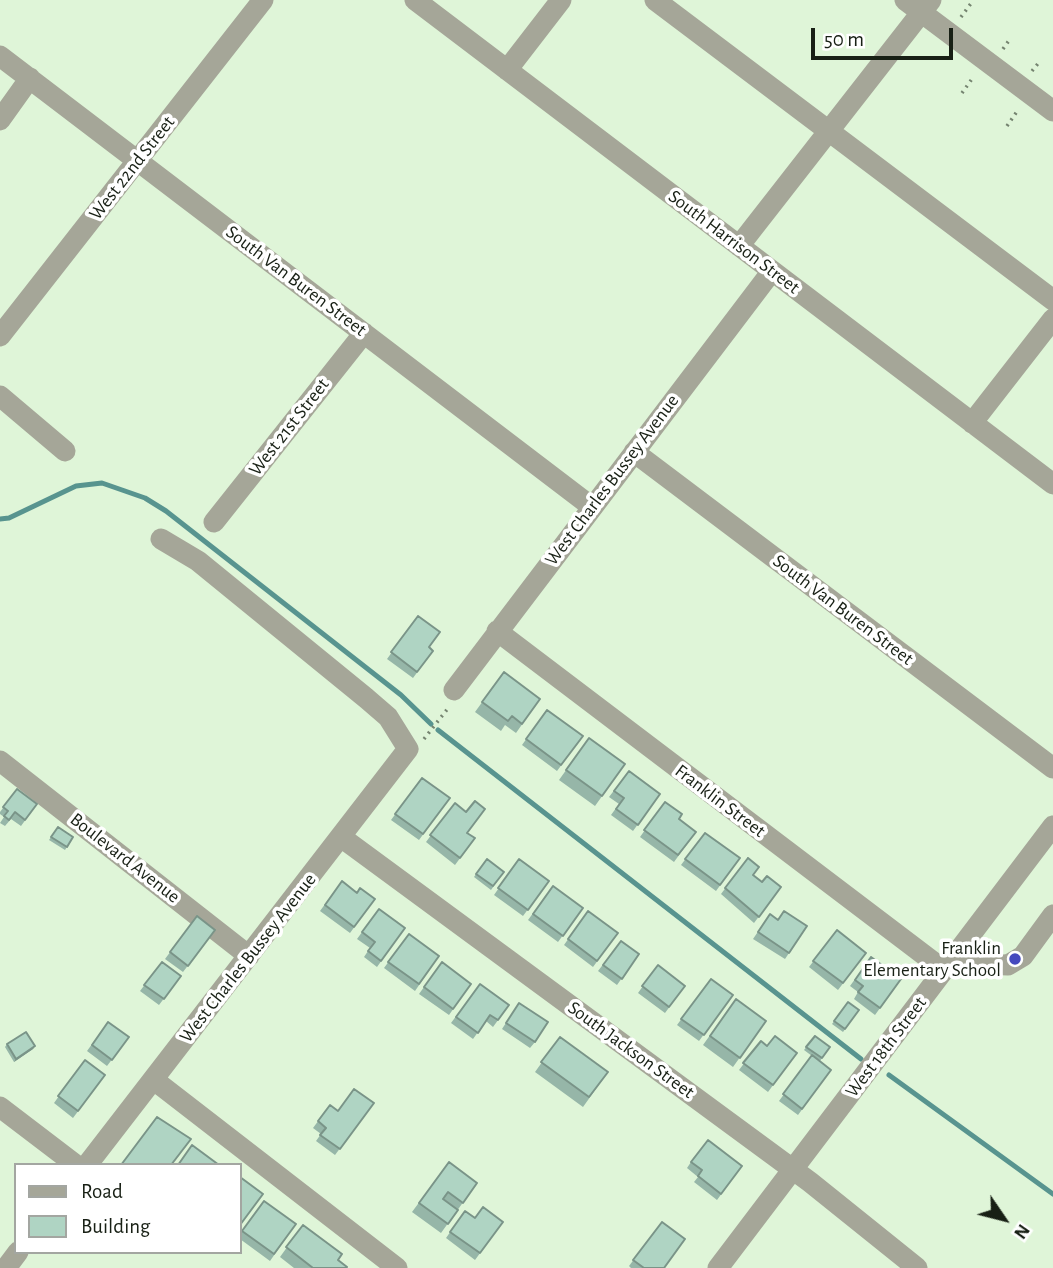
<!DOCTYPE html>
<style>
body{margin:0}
#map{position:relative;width:1053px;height:1268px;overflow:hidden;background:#dff5d8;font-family:"Alegreya Sans",sans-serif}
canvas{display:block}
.legend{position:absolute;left:14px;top:1163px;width:228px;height:91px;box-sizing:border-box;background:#fff;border:2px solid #a3a6a1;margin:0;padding:9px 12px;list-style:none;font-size:21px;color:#182015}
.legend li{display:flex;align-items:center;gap:14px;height:35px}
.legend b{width:35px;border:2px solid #a3a6a1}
.north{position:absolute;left:969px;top:1184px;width:70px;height:70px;-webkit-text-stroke:5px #fff;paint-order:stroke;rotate:125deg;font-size:19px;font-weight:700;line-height:28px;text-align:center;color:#182015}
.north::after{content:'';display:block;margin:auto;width:24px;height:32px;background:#182015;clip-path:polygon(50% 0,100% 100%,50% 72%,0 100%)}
.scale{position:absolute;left:811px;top:28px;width:142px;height:32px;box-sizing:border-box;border:4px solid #182015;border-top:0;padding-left:9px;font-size:21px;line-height:24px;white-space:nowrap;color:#182015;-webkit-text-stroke:5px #fff;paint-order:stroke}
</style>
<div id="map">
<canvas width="1053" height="1268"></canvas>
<ul class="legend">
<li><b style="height:9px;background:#a5a698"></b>Road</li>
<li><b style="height:19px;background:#afd4c3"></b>Building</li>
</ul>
<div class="north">N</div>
<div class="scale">50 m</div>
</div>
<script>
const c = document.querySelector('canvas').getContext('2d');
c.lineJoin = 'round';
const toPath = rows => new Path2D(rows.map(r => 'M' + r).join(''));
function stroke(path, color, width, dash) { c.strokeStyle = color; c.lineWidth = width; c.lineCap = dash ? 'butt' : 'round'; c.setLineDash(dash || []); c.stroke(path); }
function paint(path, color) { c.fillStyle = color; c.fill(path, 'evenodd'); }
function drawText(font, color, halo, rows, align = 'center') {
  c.font = font + ' "Alegreya Sans",sans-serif'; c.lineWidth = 7; c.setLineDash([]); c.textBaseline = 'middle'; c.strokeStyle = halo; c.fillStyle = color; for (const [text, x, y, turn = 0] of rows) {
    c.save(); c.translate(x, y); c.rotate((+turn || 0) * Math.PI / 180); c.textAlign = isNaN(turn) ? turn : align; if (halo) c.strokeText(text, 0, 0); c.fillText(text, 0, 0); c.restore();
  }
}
stroke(toPath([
 [0,519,9,518,76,486,102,483,145,498,166,511,401,695,431,724],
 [438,730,861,1059],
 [889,1075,1053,1194]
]), '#58948f', 5);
stroke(toPath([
 [961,17,972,2],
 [1003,49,1010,39],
 [1032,71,1040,61],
 [962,93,974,76],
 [1007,126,1018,110],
 [424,739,449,707]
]), '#758470', 3.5, [2, 5]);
stroke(toPath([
 [415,0,1053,484],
 [655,0,1053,300],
 [905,0,1053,111],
 [0,56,592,507],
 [507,70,561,0],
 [0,120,30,78],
 [739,246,931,0],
 [0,336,263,0],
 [0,396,65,451],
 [972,423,1053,319],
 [634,452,1053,768],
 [214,522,364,333],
 [497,631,944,970],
 [454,690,772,271],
 [0,761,249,956],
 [341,837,810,1182,917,1268],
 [955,954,981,964,1008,965,1023,956,1053,915],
 [154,1080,397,1268],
 [0,1107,76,1165],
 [87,1165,408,749,388,717,366,698,198,561,161,539],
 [6,1268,18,1252],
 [718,1268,1053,826]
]), '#a5a698', 21);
paint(toPath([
 [418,616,429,647,433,651,413,678,387,659],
 [504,672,540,699,516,733,505,725,501,731,475,712],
 [547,710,583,736,557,771,522,745],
 [589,738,625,764,595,806,559,780],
 [629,771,660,794,633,831,611,815,619,804,609,797],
 [422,778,450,798,419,840,391,820],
 [17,789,37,804,21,826,11,819,5,826,0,823,4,817,0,814,0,812],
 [665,802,679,819,696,832,674,862,640,837],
 [455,803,467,833,475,838,455,865,426,842],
 [58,827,73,837,65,850,49,840],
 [705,833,740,858,716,891,681,865],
 [748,858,753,875,762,882,781,887,754,923,721,894],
 [519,859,549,881,523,916,494,895],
 [504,872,491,890,474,877,476,874],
 [342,881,357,893,375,899,350,933,320,911],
 [553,886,583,908,558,942,528,920],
 [379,909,405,928,377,967,364,957,370,948,357,939],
 [588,911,618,933,593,967,564,945],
 [770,914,777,920,807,926,785,959,753,939],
 [197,916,215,930,183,972,165,959],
 [837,930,866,953,838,990,809,967],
 [409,934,439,956,415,991,384,968],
 [621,941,639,954,617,985,598,971],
 [871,957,901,979,875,1015,854,999,858,992,850,986],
 [162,962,181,976,159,1005,140,991],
 [442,962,471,984,449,1015,419,994],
 [658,965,685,986,665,1013,638,993],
 [711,979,733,995,699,1041,677,1025],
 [480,984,509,1005,493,1027,486,1021,473,1039,451,1023],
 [736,999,766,1021,733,1067,703,1045],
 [848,1002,859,1010,843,1032,832,1024],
 [519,1003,535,1042,530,1048,502,1029],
 [108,1022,129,1037,107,1066,87,1051],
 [815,1036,830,1047,820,1061,831,1070,798,1115,779,1101,812,1056,804,1050],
 [560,1037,608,1072,583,1107,535,1072],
 [761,1041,767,1046,797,1053,768,1092,739,1070],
 [7,1044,35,1046,33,1049,14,1062,5,1047],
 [85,1060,105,1075,73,1118,54,1103],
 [374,1103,335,1155,316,1141,321,1134,313,1128,330,1105,338,1111],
 [449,1162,477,1183,441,1233,412,1212],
 [691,1162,742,1166,717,1200,694,1182,698,1177,687,1168],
 [264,1201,296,1224,270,1261,240,1239,240,1235],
 [465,1211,475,1218,503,1222,475,1260,446,1238],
 [662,1222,664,1268,631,1268,629,1266],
 [303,1225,346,1268,294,1268,280,1257]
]), '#96b6a8');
paint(toPath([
 [35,1046,33,1049,14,1062,16,1059]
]), '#7a9488');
const building = toPath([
 [418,616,440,632,429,647,433,651,417,672,391,652,418,616],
 [504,672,540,699,522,724,512,716,508,721,482,702,504,672],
 [547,710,583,736,561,765,526,739,547,710],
 [589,738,625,764,602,796,566,770,589,738],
 [629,771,660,794,638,825,616,809,624,798,614,791,629,771],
 [422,778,450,798,423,834,395,814,422,778],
 [17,789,37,804,25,820,15,812,9,820,4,816,8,811,3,807,17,789],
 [475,801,485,809,467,833,475,838,460,858,430,835,455,803,466,812,475,801],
 [665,802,682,814,679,819,696,832,678,855,644,830,665,802],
 [58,827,73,837,67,847,51,837,58,827],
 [705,833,740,858,720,885,685,859,705,833],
 [748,858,759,867,753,875,762,882,767,876,781,887,759,917,725,888,748,858],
 [487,859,504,872,493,886,476,874,487,859],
 [519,859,549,881,528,910,498,888,519,859],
 [342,881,357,893,360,888,375,899,354,927,325,905,342,881],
 [553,886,583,908,563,936,533,914,553,886],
 [379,909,405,928,381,961,368,951,375,942,362,932,379,909],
 [588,911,618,933,597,961,568,939,588,911],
 [784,911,807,926,789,953,758,932,770,914,778,920,784,911],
 [197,916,215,930,188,966,170,952,197,916],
 [837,930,866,953,843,983,813,961,837,930],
 [409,934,439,956,419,984,388,962,409,934],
 [621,941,639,954,622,979,603,965,621,941],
 [871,957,901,979,880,1008,858,992,863,986,855,980,871,957],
 [162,962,181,976,164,999,144,985,162,962],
 [442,962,471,984,453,1009,424,987,442,962],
 [658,965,685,986,669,1007,642,986,658,965],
 [711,979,733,995,704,1035,681,1019,711,979],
 [480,984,509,1005,498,1020,490,1015,478,1033,456,1017,480,984],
 [736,999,766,1021,740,1058,710,1036,736,999],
 [848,1002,859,1010,845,1029,834,1021,848,1002],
 [519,1003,548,1022,535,1042,506,1023,519,1003],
 [108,1022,129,1037,112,1060,92,1045,108,1022],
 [26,1032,35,1046,16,1059,7,1044,26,1032],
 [775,1036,797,1053,773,1085,743,1063,761,1041,767,1046,775,1036],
 [815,1036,830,1047,822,1058,806,1047,815,1036],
 [560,1037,608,1072,589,1097,541,1062,560,1037],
 [812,1055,831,1070,802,1109,783,1094,812,1055],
 [85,1060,105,1075,78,1111,58,1096,85,1060],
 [354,1089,374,1103,340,1149,320,1135,326,1128,318,1121,330,1105,338,1111,354,1089],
 [157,1117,191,1139,171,1165,121,1165,157,1117],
 [708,1140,742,1166,721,1194,698,1176,702,1170,691,1162,708,1140],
 [192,1145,219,1165,178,1165,192,1145],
 [449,1162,477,1183,463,1203,448,1192,443,1199,458,1210,448,1224,419,1203,449,1162],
 [240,1177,263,1194,240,1225,240,1177],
 [264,1201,296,1224,274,1254,242,1231,264,1201],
 [483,1207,503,1222,480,1253,450,1232,465,1211,475,1218,483,1207],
 [662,1222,685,1239,664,1268,644,1268,633,1260,662,1222],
 [303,1225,342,1254,338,1260,347,1267,346,1268,313,1268,286,1247,303,1225]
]);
paint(building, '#afd4c3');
stroke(building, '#7a9488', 2);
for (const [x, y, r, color] of [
 [1015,959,7,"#4549be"]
]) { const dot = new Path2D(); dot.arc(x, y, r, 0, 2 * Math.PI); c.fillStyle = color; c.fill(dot); stroke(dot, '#fff', 2.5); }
drawText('19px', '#182015', '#fff', [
 ["West 22nd Street",132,168,-52],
 ["South Harrison Street",734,242,37],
 ["South Van Buren Street",296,281,37],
 ["West 21st Street",289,427,-52],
 ["West Charles Bussey Avenue",612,480,-53],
 ["South Van Buren Street",843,610,37],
 ["Franklin Street",720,801,37],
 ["Boulevard Avenue",125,858,38],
 ["West Charles Bussey Avenue",248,958,-52],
 ["West 18th Street",886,1047,-53],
 ["South Jackson Street",631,1050,36]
]);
drawText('19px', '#182015', '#fff', [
 ["Franklin",1001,948],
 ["Elementary School",1001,970]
], 'right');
</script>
